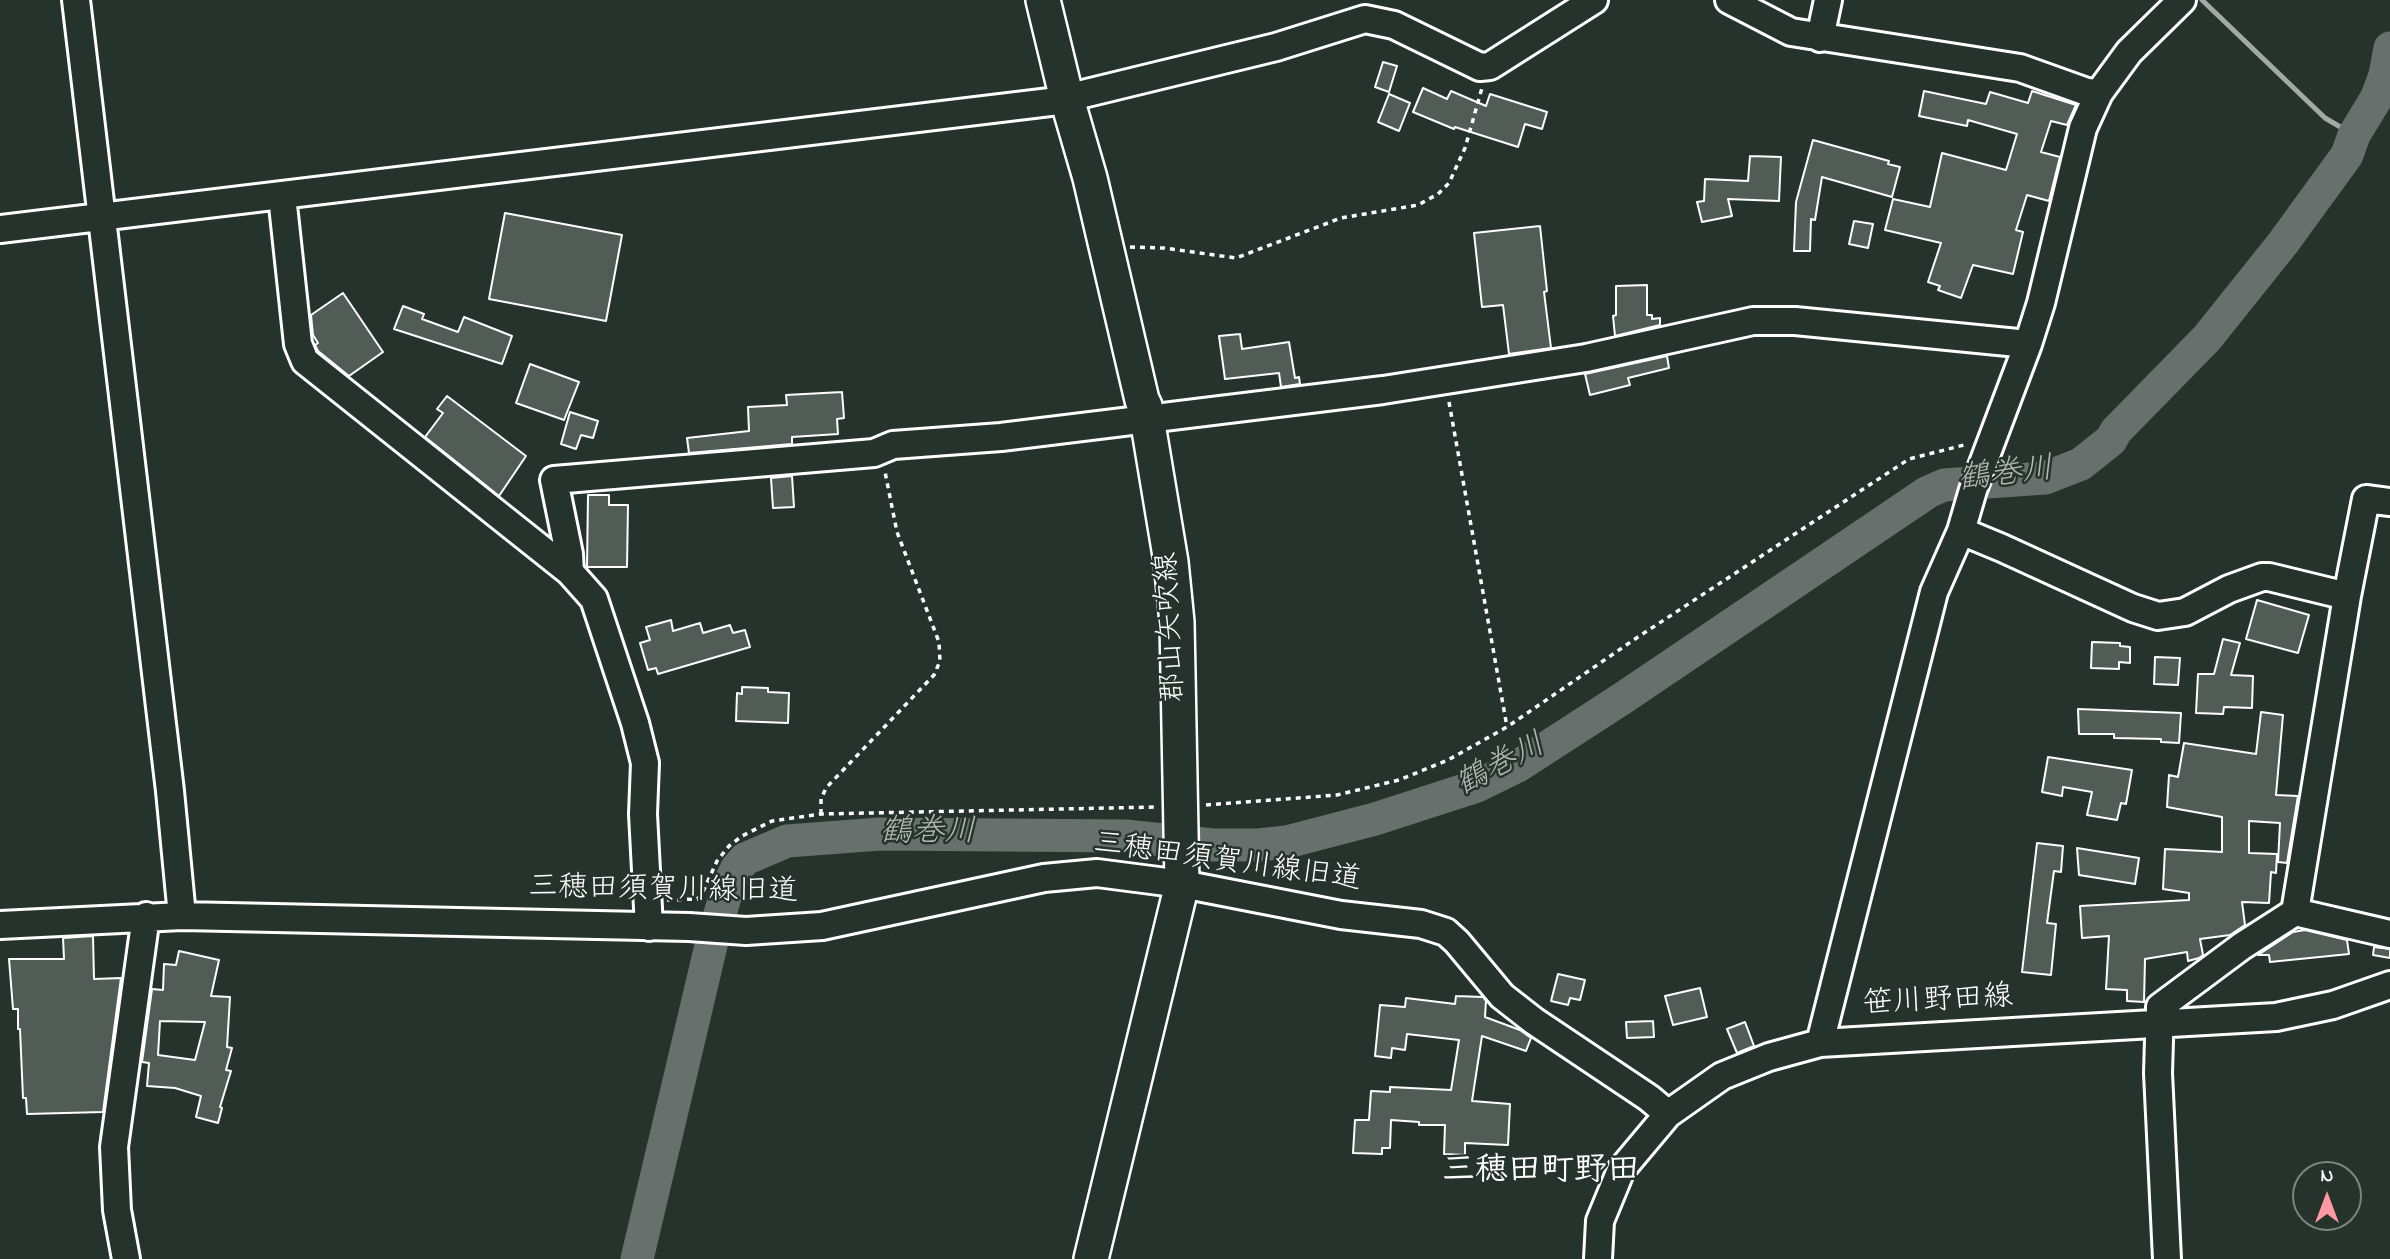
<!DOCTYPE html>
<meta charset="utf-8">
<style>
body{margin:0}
#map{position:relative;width:2390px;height:1259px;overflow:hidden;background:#26332d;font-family:"Indie Flower",sans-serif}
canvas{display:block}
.north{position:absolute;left:2292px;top:1161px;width:70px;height:70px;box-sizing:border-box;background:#26332d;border:2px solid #7d8581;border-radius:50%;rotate:0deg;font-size:19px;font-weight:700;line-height:28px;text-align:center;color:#fff}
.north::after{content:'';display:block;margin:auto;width:24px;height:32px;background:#ff9aa2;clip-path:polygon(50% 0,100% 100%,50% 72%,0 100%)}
</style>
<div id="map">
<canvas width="2390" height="1259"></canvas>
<div class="north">N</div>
</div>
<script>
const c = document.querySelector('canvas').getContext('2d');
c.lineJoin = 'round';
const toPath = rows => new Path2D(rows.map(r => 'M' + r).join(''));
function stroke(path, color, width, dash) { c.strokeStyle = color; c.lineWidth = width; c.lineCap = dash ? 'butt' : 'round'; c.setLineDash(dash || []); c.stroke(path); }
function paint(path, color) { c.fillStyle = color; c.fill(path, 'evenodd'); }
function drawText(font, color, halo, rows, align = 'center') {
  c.font = font + ' "Indie Flower","Klee One",sans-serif'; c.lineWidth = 5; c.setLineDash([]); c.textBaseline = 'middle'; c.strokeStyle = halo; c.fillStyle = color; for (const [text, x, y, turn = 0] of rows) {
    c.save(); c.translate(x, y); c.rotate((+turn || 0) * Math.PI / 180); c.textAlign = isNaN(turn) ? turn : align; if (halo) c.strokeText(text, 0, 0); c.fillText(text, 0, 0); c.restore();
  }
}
stroke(toPath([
 [2202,0,2325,118,2354,135]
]), '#a4a9a7', 5);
stroke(toPath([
 [637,1259,713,937,729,884,737,868,745,859,787,841,880,834,1125,836,1213,845,1258,845,1287,842,1375,819,1477,786,1518,766,1623,698,1928,492,1944,485,2045,478,2081,464,2111,440,2116,431,2207,338,2283,243,2347,155,2354,135,2377,97,2385,75,2390,48]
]), '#67706c', 33);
const building = toPath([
 [1383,62,1397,66,1389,92,1375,87,1383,62],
 [1423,88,1447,99,1451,91,1486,106,1490,94,1547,112,1542,129,1525,124,1518,147,1455,127,1454,129,1413,112,1423,88],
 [1924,91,1986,104,1990,92,2028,103,2032,91,2076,105,2067,125,2051,121,2041,152,2060,157,2049,201,2027,195,2016,230,2023,232,2013,274,1973,265,1961,298,1938,290,1940,286,1928,282,1941,243,1885,230,1893,199,1930,207,1942,153,2006,170,2017,134,1968,120,1967,126,1919,116,1924,91],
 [1389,94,1410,103,1399,131,1378,122,1389,94],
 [1813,140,1889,161,1888,164,1900,167,1892,197,1822,177,1815,220,1811,219,1810,251,1794,251,1796,202,1813,140],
 [1750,156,1781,157,1779,201,1728,199,1732,216,1702,222,1697,202,1704,201,1705,179,1748,181,1750,156],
 [505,213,622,235,606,321,489,299,505,213],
 [1854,221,1873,224,1868,248,1849,244,1854,221],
 [1540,226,1547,291,1544,292,1551,348,1509,354,1503,305,1482,307,1474,233,1540,226],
 [1647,285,1647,315,1652,315,1652,319,1660,318,1660,325,1615,336,1613,316,1616,315,1616,286,1647,285],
 [343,293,383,352,349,376,318,351,315,345,318,343,313,335,311,315,343,293],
 [403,306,424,314,422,319,458,332,464,317,512,336,502,364,394,329,403,306],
 [1240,334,1242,349,1289,342,1295,378,1299,377,1300,384,1281,387,1279,373,1225,379,1219,336,1240,334],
 [1667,356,1669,368,1628,378,1630,385,1590,395,1585,374,1667,356],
 [530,364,579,382,564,420,516,403,530,364],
 [842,392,844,418,837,419,838,434,792,437,792,444,689,453,687,438,749,431,748,407,787,405,786,395,842,392],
 [447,396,526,456,499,496,425,437,443,413,437,409,447,396],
 [570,412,598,421,593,438,581,435,576,449,561,444,570,412],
 [792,476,794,507,773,508,771,478,792,476],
 [588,495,609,495,609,505,628,505,627,567,587,567,588,495],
 [2257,600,2309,615,2298,653,2246,639,2257,600],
 [671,620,673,631,700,623,703,633,730,625,733,633,745,630,750,647,658,674,656,668,648,670,640,643,650,640,646,627,671,620],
 [2223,639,2240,643,2231,675,2253,676,2252,708,2224,707,2223,714,2196,713,2198,674,2214,674,2223,639],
 [2092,642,2120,643,2120,646,2130,647,2130,663,2119,662,2119,669,2091,668,2092,642],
 [2155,657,2180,658,2178,685,2154,684,2155,657],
 [742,687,768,688,768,692,789,693,788,723,736,721,737,693,742,694,742,687],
 [2078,709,2181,713,2179,743,2161,742,2161,739,2114,738,2114,734,2079,734,2078,709],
 [2261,712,2283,715,2276,795,2298,796,2287,863,2278,862,2280,823,2249,821,2249,853,2277,854,2276,873,2271,872,2269,903,2242,902,2245,925,2230,935,2200,939,2203,955,2199,958,2188,961,2187,952,2145,959,2144,1002,2127,1001,2127,990,2106,989,2109,936,2082,938,2080,906,2189,900,2189,893,2163,889,2165,849,2222,852,2222,817,2167,807,2169,775,2178,777,2184,743,2256,754,2261,712],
 [2048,757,2132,770,2126,804,2121,803,2117,820,2087,815,2092,792,2063,787,2062,796,2042,792,2048,757],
 [2037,843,2063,846,2061,872,2054,871,2047,923,2056,924,2051,975,2022,972,2037,843],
 [2077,848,2139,858,2135,884,2079,875,2077,848],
 [2305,930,2347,940,2349,954,2270,962,2269,955,2258,955,2293,932,2305,930],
 [93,936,94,979,121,978,103,1112,27,1114,26,1098,23,1098,20,1029,18,1029,18,1009,13,1009,9,959,64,959,63,938,93,936],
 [2374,947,2390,949,2390,958,2373,955,2374,947],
 [179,951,219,960,211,996,230,997,227,1047,232,1048,226,1070,231,1071,220,1107,222,1108,218,1123,196,1117,201,1096,175,1088,147,1086,149,1063,142,1062,152,989,163,990,164,964,176,965,179,951],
 [160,1021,205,1022,195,1060,158,1055,160,1021],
 [1558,974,1585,980,1580,1000,1570,998,1568,1005,1551,1001,1558,974],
 [1700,988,1707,1017,1673,1025,1665,996,1700,988],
 [1456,996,1483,997,1486,1001,1485,1017,1520,1030,1531,1038,1526,1051,1482,1036,1472,1101,1510,1104,1508,1145,1465,1143,1465,1155,1444,1154,1445,1125,1419,1125,1419,1122,1391,1120,1390,1148,1382,1148,1382,1154,1353,1153,1355,1120,1369,1120,1371,1091,1390,1092,1390,1087,1451,1090,1459,1040,1407,1034,1405,1050,1392,1048,1391,1058,1375,1056,1380,1005,1405,1007,1406,998,1455,1004,1456,996],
 [1653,1021,1654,1037,1627,1038,1626,1022,1653,1021],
 [1745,1022,1754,1046,1737,1053,1727,1029,1745,1022]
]);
paint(building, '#515c57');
stroke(building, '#fff', 2);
const minor = toPath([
 [76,0,170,791,182,916],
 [1729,0,1791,32,2020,68,2087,92,2099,93],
 [1820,38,1828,0],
 [282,196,298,344,305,361,570,572,594,599,635,723,645,763,643,814,649,927],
 [0,229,1050,102,1276,47,1365,19,1394,25,1480,67,1490,66,1594,0],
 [1961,531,2002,548,2133,608,2158,616,2185,612,2229,589,2262,577,2269,577,2347,596],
 [570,572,569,554,554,480,874,453,893,445,1001,437,1383,390,1586,358,1753,321,1795,321,2028,344],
 [2295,912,2347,596,2366,499,2390,502],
 [0,925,182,916,689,927,746,931,822,926,1044,878,1097,873,1182,884,1341,915,1421,924,1446,932,1457,942,1502,996,1534,1021,1649,1098,1668,1114],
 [1820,1043,1934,592,1961,531,1973,490,2028,344,2041,303,2083,128,2099,93,2129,52,2182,0],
 [126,1259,117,1210,114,1147,146,916],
 [1598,1259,1600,1221,1621,1170,1668,1114,1722,1076,1769,1057,1820,1043,2276,1017,2333,1005,2390,985],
 [2167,1259,2158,1073,2160,1007,2242,946,2295,912,2390,934]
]);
const major = toPath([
 [1043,0,1067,99,1090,178,1142,400,1145,406,1171,562,1177,622,1182,884,1091,1259]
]);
stroke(minor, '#fff', 32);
stroke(major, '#fff', 38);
stroke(toPath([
 [1130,247,1164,248,1236,258,1341,218,1418,205,1438,194,1449,183,1465,148,1482,88],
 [1449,402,1507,727],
 [1206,805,1337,795,1399,780,1448,760,1507,727,1635,639,1909,459,1968,444],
 [821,814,821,799,826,788,934,675,940,661,939,642,897,532,885,472],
 [667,900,697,899,701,896,717,861,729,846,742,836,772,821,821,814,1157,807]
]), '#fff', 3.5, [5, 5]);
stroke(minor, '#26332d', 26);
stroke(major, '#26332d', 33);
drawText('30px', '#fff', '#26332d', [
 ["郡山矢吹線",1173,627,-93],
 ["三穂田須賀川線旧道",1227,864,8],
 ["三穂田須賀川線旧道",663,892,1],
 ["笹川野田線",1938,1003,-3]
]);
drawText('italic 32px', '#b3b8b6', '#26332d', [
 ["鶴巻川",2006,477,-7],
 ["鶴巻川",1502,767,-28],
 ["鶴巻川",928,835]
]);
drawText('bold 33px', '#fff', '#26332d', [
 ["三穂田町野田",1541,1174]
]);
</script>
